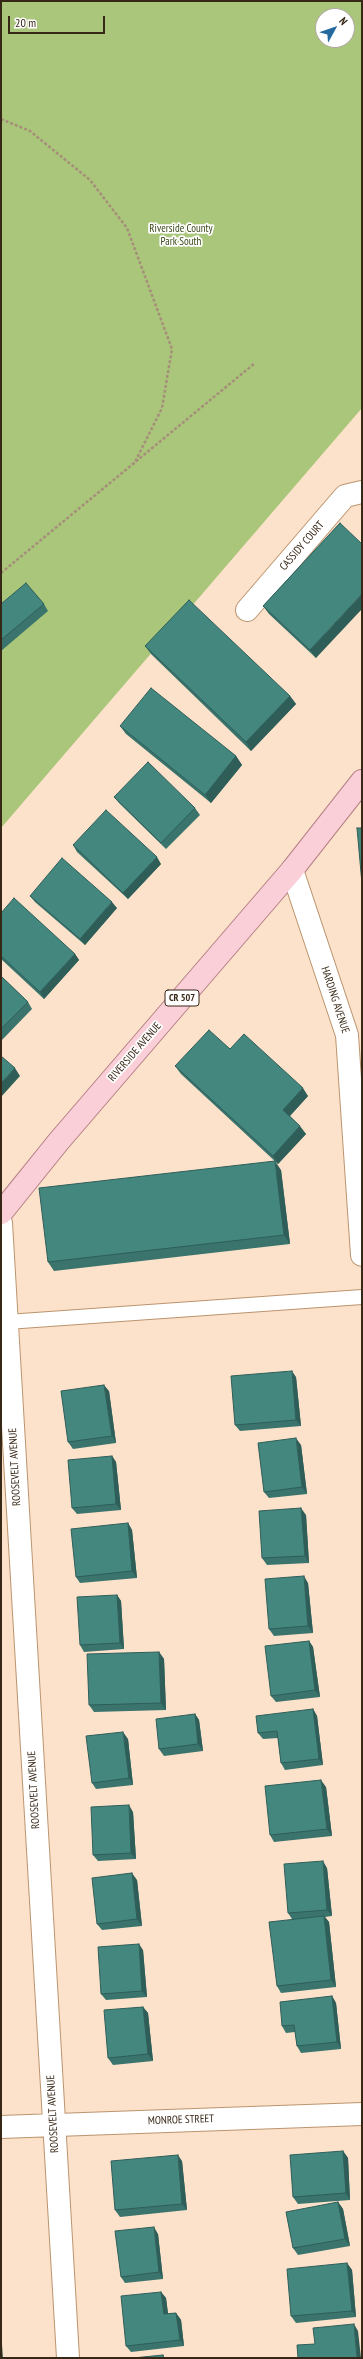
<!DOCTYPE html>
<style>
body{margin:0}
#map{position:relative;width:363px;height:2359px;overflow:hidden;background:#fce2ca;font-family:"PT Sans Narrow",sans-serif}
canvas{display:block}
.frame{position:absolute;inset:0;border:2px solid #372717;pointer-events:none}
.north{position:absolute;left:315px;top:8px;width:40px;height:40px;box-sizing:border-box;background:#fff;border:1px solid #afa9a2;border-radius:50%;rotate:50deg;font-size:11px;font-weight:700;line-height:16px;text-align:center;color:#372717}
.north::after{content:'';display:block;margin:auto;width:14px;height:18px;background:#246a9e;clip-path:polygon(50% 0,100% 100%,50% 72%,0 100%)}
.scale{position:absolute;left:8px;top:16px;width:97px;height:18px;box-sizing:border-box;border:2px solid #372717;border-top:0;padding-left:5px;font-size:12px;line-height:14px;white-space:nowrap;color:#372717;-webkit-text-stroke:3px #fff;paint-order:stroke}
</style>
<div id="map">
<canvas width="363" height="2359"></canvas>
<div class="frame"></div>
<div class="north">N</div>
<div class="scale">20 m</div>
</div>
<script>
const c = document.querySelector('canvas').getContext('2d');
c.lineJoin = 'round';
function paint(path, color) { c.fillStyle = color; c.fill(path, 'evenodd'); }
const toPath = rows => new Path2D(rows.map(r => 'M' + r).join(''));
function stroke(path, color, width, dash) { c.strokeStyle = color; c.lineWidth = width; c.lineCap = dash ? 'butt' : 'round'; c.setLineDash(dash || []); c.stroke(path); }
function drawText(font, color, halo, rows, align = 'center') {
  c.font = font + ' "PT Sans Narrow",sans-serif'; c.lineWidth = 3.5; c.setLineDash([]); c.textBaseline = 'middle'; c.strokeStyle = halo; c.fillStyle = color; for (const [text, x, y, turn = 0] of rows) {
    c.save(); c.translate(x, y); c.rotate((+turn || 0) * Math.PI / 180); c.textAlign = isNaN(turn) ? turn : align; if (halo) c.strokeText(text, 0, 0); c.fillText(text, 0, 0); c.restore();
  }
}
paint(toPath([
 [1,1,362,1,362,408,1,828],
 [323,16,347,16,347,40,323,40]
]), '#aac67a');
const service = toPath([
 [7,1322,362,1297]
]);
const minor = toPath([
 [247,610,345,496,362,492],
 [292,870,347,1035,362,1255],
 [1,1223,68,2358],
 [1,2127,362,2114]
]);
const primary = toPath([
 [1,1213,59,1141,292,870,362,781]
]);
stroke(service, '#bb946e', 16);
stroke(minor, '#bb946e', 24);
stroke(primary, '#b47f84', 24);
stroke(toPath([
 [1,119,30,131,90,180,127,228,172,349,162,408,134,464],
 [1,573,255,363]
]), '#a58f7b', 2.5, [3, 2]);
stroke(service, '#fff', 14);
stroke(minor, '#fff', 22);
stroke(primary, '#fbcfd8', 22);
paint(toPath([
 [340,523,316,658,269,614,263,606],
 [1,604,44,604,48,611,1,651],
 [145,646,290,696,296,704,251,751,151,654],
 [120,726,236,756,242,765,211,803,126,734],
 [114,797,195,808,200,815,166,849,119,803],
 [73,845,161,864,128,899,77,852],
 [30,896,117,908,85,945,35,902],
 [1,913,75,954,79,960,44,999,1,959],
 [1,976,28,1002,32,1009,1,1041],
 [230,1049,308,1096,290,1116,306,1134,278,1164,181,1074,175,1066],
 [281,1170,290,1244,54,1271,48,1262],
 [296,1377,301,1426,240,1431,235,1425],
 [109,1391,116,1443,73,1449,68,1442],
 [301,1445,307,1494,269,1498,264,1492],
 [112,1456,116,1462,121,1510,77,1514,72,1508],
 [306,1515,309,1563,267,1565,262,1558],
 [128,1523,132,1530,137,1578,80,1583,76,1577],
 [308,1583,313,1633,274,1636,269,1629],
 [117,1595,121,1601,124,1649,84,1652,80,1645],
 [309,1641,313,1647,320,1697,276,1702,271,1696],
 [159,1652,164,1659,166,1710,94,1712,89,1705],
 [313,1709,317,1716,323,1765,285,1770,281,1763,278,1738,263,1739,258,1733],
 [195,1714,199,1720,203,1751,164,1756,159,1749],
 [128,1739,133,1785,96,1789,92,1783],
 [326,1787,332,1836,274,1842,270,1835],
 [133,1812,136,1859,98,1861,93,1855],
 [327,1868,332,1916,325,1917,329,1922,336,1987,281,1993,277,1986,292,1919,288,1913],
 [137,1880,142,1926,102,1930,97,1924],
 [143,1950,147,1997,106,2000,101,1994],
 [332,1996,336,2003,341,2049,301,2053,297,2046,295,2032,286,2033,282,2026],
 [143,2007,148,2013,153,2061,113,2065,108,2058],
 [343,2151,348,2158,350,2200,298,2204,293,2197],
 [182,2161,187,2210,120,2217,115,2210],
 [338,2202,343,2209,350,2246,298,2255,293,2248],
 [158,2234,163,2279,125,2283,121,2277],
 [347,2263,352,2270,356,2317,296,2323,291,2316],
 [161,2292,166,2298,168,2314,176,2313,181,2320,184,2346,131,2352,126,2346]
]), '#3a746d');
paint(toPath([
 [362,594,362,609,316,658,310,650],
 [290,696,296,704,251,751,246,742],
 [236,756,242,765,211,803,205,795],
 [157,857,161,864,128,899,123,893],
 [112,902,117,908,85,945,80,939],
 [75,954,79,960,44,999,40,992],
 [15,1068,20,1076,1,1097,1,1083],
 [303,1088,308,1096,288,1118,283,1110],
 [300,1126,306,1134,278,1164,273,1156],
 [275,1161,281,1170,290,1244,284,1235],
 [292,1371,296,1377,301,1426,296,1420],
 [104,1385,109,1391,116,1443,112,1436],
 [296,1438,301,1445,307,1494,302,1487],
 [112,1456,116,1462,121,1510,116,1504],
 [301,1508,306,1515,309,1563,305,1556],
 [128,1523,132,1530,137,1578,132,1571],
 [304,1576,308,1583,313,1633,308,1626],
 [117,1595,121,1601,124,1649,120,1643],
 [309,1641,313,1647,320,1697,315,1690],
 [159,1652,164,1659,166,1710,161,1703],
 [313,1709,317,1716,323,1765,319,1759],
 [195,1714,199,1720,203,1751,198,1744],
 [123,1732,128,1739,133,1785,129,1778],
 [321,1780,326,1787,332,1836,327,1829],
 [129,1805,133,1812,136,1859,131,1853],
 [323,1861,327,1868,332,1916,327,1910],
 [132,1873,137,1880,142,1926,137,1919],
 [324,1916,329,1922,336,1987,331,1980],
 [139,1944,143,1950,147,1997,142,1991],
 [332,1996,336,2003,341,2049,337,2042],
 [143,2007,148,2013,153,2061,148,2054],
 [343,2151,348,2158,350,2200,346,2193],
 [178,2155,182,2161,187,2210,182,2204],
 [338,2202,343,2209,350,2246,345,2239],
 [1,2207,2,2224,1,2222],
 [154,2227,158,2234,163,2279,159,2272],
 [347,2263,352,2270,356,2317,352,2311],
 [161,2292,166,2298,169,2321,164,2314],
 [176,2313,181,2320,184,2346,180,2340],
 [354,2324,358,2331,361,2358,357,2358],
 [1,2331,3,2358,1,2358]
]), '#2f5e59');
const building = toPath([
 [340,523,362,544,362,594,310,650,263,606,340,523],
 [26,583,44,604,1,640,1,604,26,583],
 [189,600,290,696,246,742,145,646,189,600],
 [151,688,236,756,205,795,120,726,151,688],
 [148,762,195,808,161,843,114,797,148,762],
 [106,810,157,857,123,893,73,845,106,810],
 [357,828,362,828,362,884,357,828],
 [62,858,112,902,80,939,30,896,62,858],
 [14,898,75,954,40,992,1,956,1,913,14,898],
 [1,976,28,1002,1,1029,1,976],
 [209,1030,230,1049,244,1034,303,1088,283,1110,300,1126,273,1156,175,1066,209,1030],
 [1,1056,15,1068,1,1083,1,1056],
 [275,1161,284,1235,48,1262,39,1188,275,1161],
 [292,1371,296,1420,235,1425,231,1376,292,1371],
 [104,1385,112,1436,68,1442,61,1391,104,1385],
 [296,1438,302,1487,264,1492,258,1443,296,1438],
 [112,1456,116,1504,72,1508,68,1460,112,1456],
 [301,1508,305,1556,262,1558,259,1511,301,1508],
 [128,1523,132,1571,76,1577,71,1529,128,1523],
 [304,1576,308,1626,269,1629,265,1579,304,1576],
 [117,1595,120,1643,80,1645,77,1597,117,1595],
 [309,1641,315,1690,271,1696,265,1646,309,1641],
 [159,1652,161,1703,89,1705,87,1654,159,1652],
 [313,1709,319,1759,281,1763,277,1731,258,1733,256,1716,313,1709],
 [195,1714,198,1744,159,1749,156,1719,195,1714],
 [123,1732,129,1778,92,1783,86,1736,123,1732],
 [321,1780,327,1829,270,1835,265,1786,321,1780],
 [129,1805,131,1853,93,1855,91,1807,129,1805],
 [323,1861,327,1910,288,1913,284,1864,323,1861],
 [132,1873,137,1919,97,1924,92,1878,132,1873],
 [324,1916,331,1980,277,1986,269,1922,324,1916],
 [139,1944,142,1991,101,1994,98,1947,139,1944],
 [332,1996,337,2042,297,2046,294,2025,282,2026,280,2002,332,1996],
 [143,2007,148,2054,108,2058,104,2010,143,2007],
 [343,2151,346,2193,293,2197,290,2155,343,2151],
 [178,2155,182,2204,115,2210,111,2161,178,2155],
 [338,2202,345,2239,293,2248,286,2212,338,2202],
 [154,2227,159,2272,121,2277,115,2231,154,2227],
 [347,2263,352,2311,291,2316,287,2269,347,2263],
 [161,2292,164,2314,176,2313,180,2340,126,2346,121,2296,161,2292],
 [354,2324,357,2358,298,2358,297,2345,315,2344,313,2328,354,2324],
 [163,2355,164,2358,133,2358,163,2355]
]);
paint(building, '#43877f');
stroke(building, '#2f5e59', 1);
for (const [x, y, w] of [
 [182,998,34]
]) { const box = new Path2D(); box.roundRect(x - w / 2, y - 8, w, 16, 3); c.fillStyle = '#fff'; c.fill(box); stroke(box, '#372717', 1); }
drawText('bold 10px', '#372717', null, [
 ["CR 507",182,998]
]);
drawText('11px', '#374714', '#fff', [
 ["Riverside County",181,229],
 ["Park South",181,242]
]);
drawText('11px', '#372717', '#fff', [
 ["CASSIDY COURT",302,546,-49],
 ["HARDING AVENUE",335,1000,72],
 ["RIVERSIDE AVENUE",135,1052,-49],
 ["ROOSEVELT AVENUE",15,1467,-93],
 ["ROOSEVELT AVENUE",34,1790,-93],
 ["ROOSEVELT AVENUE",53,2114,-93],
 ["MONROE STREET",181,2120,-2]
]);
</script>
